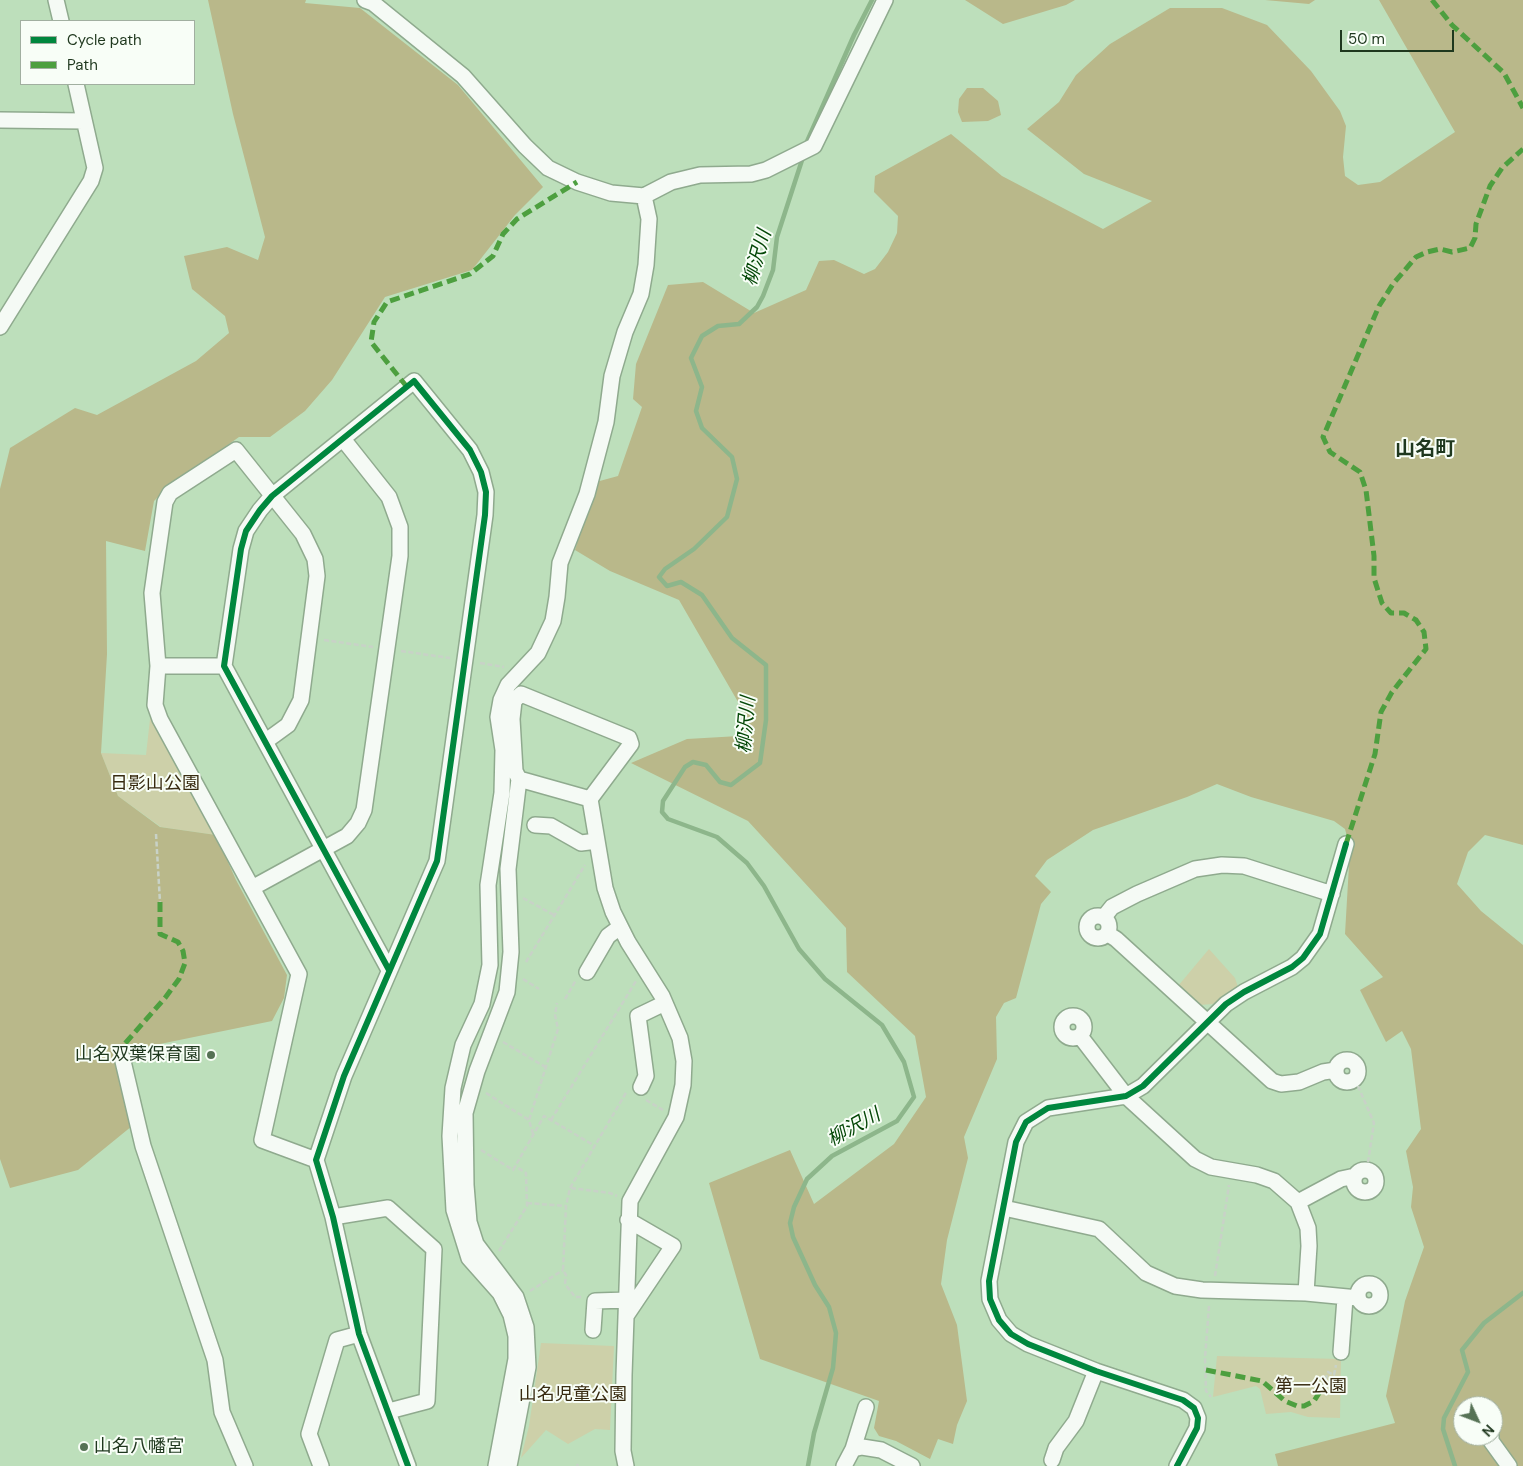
<!DOCTYPE html>
<meta charset="utf-8">
<style>
body{margin:0}
#map{position:relative;width:1523px;height:1466px;overflow:hidden;background:#bddfbb;font-family:"DM Sans",sans-serif}
canvas{display:block}
.legend{position:absolute;left:20px;top:20px;width:175px;height:65px;box-sizing:border-box;background:#f8fef7;border:1px solid #a1afa0;margin:0;padding:6px 9px;list-style:none;font-size:15px;color:#1f381e}
.legend li{display:flex;align-items:center;gap:10px;height:25px}
.legend b{width:25px;border:1px solid #a1afa0}
.north{position:absolute;left:1453px;top:1396px;width:50px;height:50px;box-sizing:border-box;background:#f8fef7;border:1px solid #a1afa0;border-radius:50%;rotate:133deg;font-size:14px;font-weight:700;line-height:20px;text-align:center;color:#1f381e}
.north::after{content:'';display:block;margin:auto;width:18px;height:22px;background:#567255;clip-path:polygon(50% 0,100% 100%,50% 72%,0 100%)}
.scale{position:absolute;left:1340px;top:30px;width:114px;height:22px;box-sizing:border-box;border:2px solid #1f381e;border-top:0;padding-left:6px;font-size:15px;line-height:18px;white-space:nowrap;color:#1f381e;-webkit-text-stroke:4px #f8fef7;paint-order:stroke}
</style>
<div id="map">
<canvas width="1523" height="1466"></canvas>
<ul class="legend">
<li><b style="height:6px;background:#00873e"></b>Cycle path</li>
<li><b style="height:6px;background:#4d9f3f"></b>Path</li>
</ul>
<div class="north">N</div>
<div class="scale">50 m</div>
</div>
<script>
const c = document.querySelector('canvas').getContext('2d');
c.lineJoin = 'round';
function paint(path, color) { c.fillStyle = color; c.fill(path, 'evenodd'); }
const toPath = rows => new Path2D(rows.map(r => 'M' + r).join(''));
function stroke(path, color, width, dash) { c.strokeStyle = color; c.lineWidth = width; c.lineCap = dash ? 'butt' : 'round'; c.setLineDash(dash || []); c.stroke(path); }
function drawText(font, color, halo, rows, align = 'center') {
  c.font = font + ' "DM Sans","Noto Sans JP",sans-serif'; c.lineWidth = 4; c.setLineDash([]); c.textBaseline = 'middle'; c.strokeStyle = halo; c.fillStyle = color; for (const [text, x, y, turn = 0] of rows) {
    c.save(); c.translate(x, y); c.rotate((+turn || 0) * Math.PI / 180); c.textAlign = isNaN(turn) ? turn : align; if (halo) c.strokeText(text, 0, 0); c.fillText(text, 0, 0); c.restore();
  }
}
paint(toPath([
 [151,710,158,725,155,727,163,741,166,740,216,835,161,827,118,796,101,753,146,755],
 [1209,949,1235,978,1238,987,1213,1004,1199,1005,1178,986],
 [541,1343,614,1346,610,1430,595,1429,568,1444,546,1430,521,1458,529,1426],
 [1217,1356,1341,1359,1340,1418,1308,1417,1291,1412,1266,1414,1260,1389,1256,1386,1213,1397]
]), '#cdd0a9');
paint(toPath([
 [208,0,306,0,305,3,360,8,458,85,543,187,515,215,472,270,385,297,332,380,305,411,270,437,239,437,167,488,154,501,145,551,106,541,107,654,101,753,118,796,160,827,216,835,236,880,287,975,284,998,272,1021,116,1053,132,1126,78,1170,10,1188,0,1159,0,489,10,448,75,408,97,415,196,361,229,333,225,316,192,289,184,256,227,247,258,260,265,237,233,114],
 [965,0,1075,0,1066,5,1003,24],
 [1265,0,1315,0,1309,4],
 [1379,0,1523,0,1523,845,1485,835,1468,852,1457,884,1481,911,1523,945,1523,1466,1278,1466,1275,1454,1395,1423,1386,1396,1405,1301,1424,1247,1411,1207,1413,1187,1406,1151,1421,1129,1411,1049,1402,1031,1386,1042,1360,990,1383,977,1345,934,1350,848,1345,829,1334,821,1251,797,1217,784,1187,797,1093,830,1047,860,1035,876,1051,892,1041,904,1016,998,1004,1003,996,1017,997,1059,964,1137,968,1158,947,1240,941,1284,957,1325,967,1401,957,1425,953,1444,938,1439,930,1459,896,1441,879,1436,874,1428,879,1401,760,1359,709,1183,790,1150,814,1204,894,1144,926,1097,915,1036,847,972,846,928,748,821,631,763,687,739,739,736,745,714,679,600,610,571,575,550,596,482,618,476,642,407,633,399,636,364,668,285,703,282,754,313,806,290,819,261,834,260,864,274,875,269,888,252,897,233,898,216,874,192,875,176,951,134,1002,176,1103,229,1152,201,1084,174,1027,129,1059,102,1076,75,1110,44,1170,8,1222,8,1267,25,1311,71,1340,111,1346,126,1343,157,1345,176,1358,185,1380,182,1455,132],
 [1463,1406,1493,1406,1493,1436,1463,1436],
 [967,88,983,88,998,101,1001,115,988,121,962,122,958,112,959,99]
]), '#b9b88a');
stroke(toPath([
 [805,146,854,35,872,0],
 [804,154,777,237,773,270,763,296,757,307,739,324,718,326,702,336,691,358,702,387,696,411,702,428,732,457,737,479,727,517,694,549,665,569,659,577,667,586,681,582,702,595,732,638,766,665,766,720,760,763,731,785,720,782,706,765,693,762,685,767,663,801,662,812,668,819,717,837,747,863,764,886,799,949,825,979,882,1025,904,1062,914,1097,897,1121,832,1156,807,1179,794,1207,790,1223,793,1237,815,1285,829,1307,836,1333,833,1368,814,1433,808,1466],
 [1455,1466,1443,1429,1444,1418,1468,1372,1462,1350,1484,1323,1523,1293]
]), '#8db68b', 4.5);
const minor = toPath([
 [56,0,61,21],
 [365,0,373,3,463,76,525,146,548,168,577,182,611,193,644,196,671,182,700,175,751,174,766,170,814,146,885,0],
 [0,120,84,121],
 [0,327,91,181,95,168,76,84],
 [158,666,224,666],
 [266,741,288,725,301,700,317,576,315,559,303,534,236,450,170,493,165,502,152,593,158,666,155,705,160,719,299,974,262,1140,316,1160],
 [519,779,515,771,512,719,514,701,521,694,629,738,631,744,590,799],
 [535,825,551,826,581,843,597,841],
 [252,888,347,836,358,823,364,810,400,556,400,527,389,497,343,439],
 '1087 927a11 11 0 1 1 22 0a11 11 0 1 1-22 0Z',
 [1104,917,1112,907,1137,894,1195,869,1222,865,1244,866,1332,894],
 [1108,934,1116,939,1272,1081,1281,1084,1299,1082,1323,1072,1336,1070],
 [389,970,224,666,241,549,246,531,260,510,272,496,414,381,470,450,481,472,486,492,485,515,437,861,344,1076,316,1160,333,1217,359,1334,408,1466],
 [587,972,608,936,620,927],
 '1062 1027a11 11 0 1 1 22 0a11 11 0 1 1-22 0Z',
 [1080,1036,1126,1096,1195,1159,1211,1167,1257,1175,1274,1181,1298,1202,1308,1228,1309,1246,1306,1293],
 [122,1057,143,1146,215,1360,222,1412,245,1466],
 '1336 1071a11 11 0 1 1 22 0a11 11 0 1 1-22 0Z',
 [641,1087,646,1076,638,1016,665,1003],
 '1354 1181a11 11 0 1 1 22 0a11 11 0 1 1-22 0Z',
 [1298,1202,1341,1179,1355,1176],
 [1004,1208,1099,1229,1146,1273,1175,1286,1202,1290,1306,1293,1358,1298],
 [333,1217,388,1208,434,1249,427,1401,389,1411],
 '1358 1295a11 11 0 1 1 22 0a11 11 0 1 1-22 0Z',
 [626,1316,673,1246,628,1220],
 [593,1330,595,1301,627,1300],
 [1341,1352,1345,1298],
 [1491,1436,1491,1441,1509,1466],
 [853,1449,862,1447,881,1450,912,1466],
 [1052,1460,1056,1448,1076,1421,1096,1371],
 [321,1466,309,1434,337,1340,359,1334],
 [496,1466,516,1359,516,1336,511,1315,500,1293,469,1258,454,1210,450,1136,453,1088,463,1045,482,1004,490,965,488,885,502,793,503,750,498,717,501,700,508,685,538,653,553,621,557,597,560,563,587,494,606,422,612,376,625,332,641,294,646,265,649,219,644,196],
 [509,1466,528,1367,526,1327,516,1297,476,1244,469,1222,466,1185,465,1113,477,1071,507,992,511,952,508,869,519,779,590,799,605,888,613,912,628,942,662,996,680,1038,684,1061,683,1085,676,1117,630,1201,624,1375,623,1451,626,1466],
 [844,1466,853,1449,866,1407],
 [1177,1466,1197,1428,1198,1418,1194,1408,1183,1400,1096,1371,1028,1344,1011,1334,999,1320,990,1299,989,1281,1016,1142,1026,1122,1048,1108,1126,1096,1143,1086,1226,1004,1244,992,1292,967,1303,958,1320,934,1346,844]
]);
stroke(minor, '#8faa8e', 18);
stroke(toPath([
 [324,640,373,647],
 [401,651,450,658],
 [480,663,504,667],
 [156,834,160,902],
 [523,898,554,915],
 [526,962,585,865],
 [523,979,539,989],
 [565,999,576,980],
 [503,1042,547,1068],
 [1358,1086,1374,1123,1368,1162],
 [486,1093,529,1120],
 [646,1100,663,1110],
 [551,1120,636,981],
 [533,1134,529,1120,558,1029,555,1015,557,1003],
 [481,1150,513,1170,544,1116,595,1146],
 [571,1188,610,1193,617,1196],
 [527,1203,566,1206],
 [499,1251,527,1206,526,1173,515,1166],
 [1215,1276,1229,1185],
 [530,1291,563,1270],
 [581,1297,575,1297,565,1284,566,1275,563,1270,566,1206,570,1188,627,1091],
 [1209,1306,1205,1358,1206,1391,1211,1397],
 [1323,1387,1328,1372,1334,1375,1336,1365],
 [577,1466,578,1464]
]), '#c8d2c7', 2.5, [5, 2.5]);
stroke(minor, '#f5faf5', 15);
stroke(toPath([
 [1432,0,1452,25,1504,73,1523,108],
 [407,387,371,342,374,322,387,302,470,274,493,256,503,234,517,219,577,182],
 [1346,844,1375,754,1381,712,1392,692,1426,649,1424,632,1416,620,1404,613,1391,613,1382,603,1374,578,1374,556,1366,490,1360,472,1330,452,1323,437,1379,306,1393,284,1416,257,1427,252,1440,249,1452,252,1470,248,1475,238,1476,224,1490,186,1502,168,1523,149],
 [122,1057,122,1047,165,998,179,979,185,963,183,951,178,942,160,934,160,902],
 [1206,1370,1262,1381,1285,1401,1297,1406,1304,1406,1314,1401,1323,1387]
]), '#4d9f3f', 5, [10, 5]);
stroke(toPath([
 [389,970,224,666,241,549,246,531,260,510,272,496,414,381,470,450,481,472,486,492,485,515,437,861,344,1076,316,1160,333,1217,359,1334,408,1466],
 [1177,1466,1197,1428,1198,1418,1194,1408,1183,1400,1096,1371,1028,1344,1011,1334,999,1320,990,1299,989,1281,1016,1142,1026,1122,1048,1108,1126,1096,1143,1086,1226,1004,1244,992,1292,967,1303,958,1320,934,1346,844]
]), '#00873e', 6);
for (const [x, y, r, color] of [
 [211,1055,5,"#567255"],
 [84,1447,5,"#567255"]
]) { const dot = new Path2D(); dot.arc(x, y, r, 0, 2 * Math.PI); c.fillStyle = color; c.fill(dot); stroke(dot, '#f8fef7', 2); }
drawText('18px', '#372a10', '#f8fef7', [
 ["日影山公園",155,784],
 ["第一公園",1311,1387],
 ["山名児童公園",573,1395]
]);
drawText('18px', '#1f381e', '#f8fef7', [
 ["山名双葉保育園",201,1055],
 ["山名八幡宮",94,1447,"left"]
], 'right');
drawText('italic 19px', '#044707', '#f8fef7', [
 ["柳沢川",758,258,-74],
 ["柳沢川",747,725,-85],
 ["柳沢川",854,1128,-29]
]);
drawText('bold 20px', '#1f381e', '#f8fef7', [
 ["山名町",1425,450]
]);
</script>
